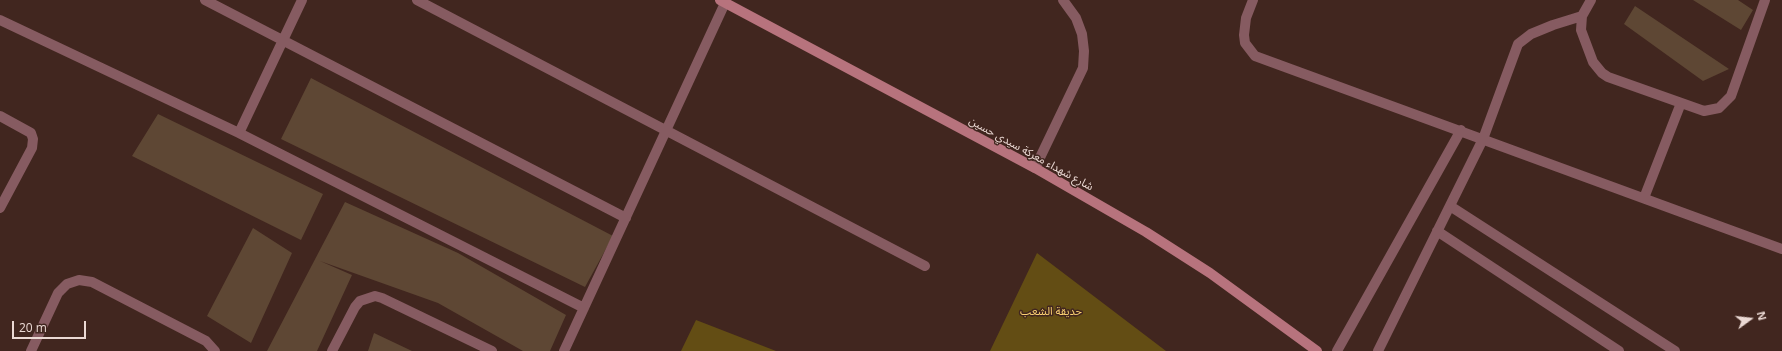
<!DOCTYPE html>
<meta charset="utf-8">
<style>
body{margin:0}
#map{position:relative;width:1782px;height:351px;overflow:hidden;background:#41261f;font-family:"Open Sans",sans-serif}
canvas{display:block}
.north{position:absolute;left:1730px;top:299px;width:40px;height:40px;-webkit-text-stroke:3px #41261f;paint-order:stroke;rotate:75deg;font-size:11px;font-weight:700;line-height:16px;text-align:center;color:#ebd9d4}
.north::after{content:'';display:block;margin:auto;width:14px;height:18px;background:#ebd9d4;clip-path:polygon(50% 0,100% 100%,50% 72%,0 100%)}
.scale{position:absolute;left:12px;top:321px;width:74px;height:18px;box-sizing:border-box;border:2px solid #ebd9d4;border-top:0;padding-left:5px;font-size:12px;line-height:14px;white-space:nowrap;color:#ebd9d4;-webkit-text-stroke:3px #41261f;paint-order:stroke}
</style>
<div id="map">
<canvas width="1782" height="351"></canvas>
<div class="north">N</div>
<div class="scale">20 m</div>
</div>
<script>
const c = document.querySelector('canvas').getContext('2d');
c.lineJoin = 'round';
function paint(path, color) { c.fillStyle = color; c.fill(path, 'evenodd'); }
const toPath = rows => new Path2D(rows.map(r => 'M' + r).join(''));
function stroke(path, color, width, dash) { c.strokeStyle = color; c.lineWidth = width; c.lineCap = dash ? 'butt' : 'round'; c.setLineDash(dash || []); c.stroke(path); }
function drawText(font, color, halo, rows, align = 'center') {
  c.font = font + ' "Open Sans","Noto Sans Arabic",sans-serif'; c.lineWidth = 3; c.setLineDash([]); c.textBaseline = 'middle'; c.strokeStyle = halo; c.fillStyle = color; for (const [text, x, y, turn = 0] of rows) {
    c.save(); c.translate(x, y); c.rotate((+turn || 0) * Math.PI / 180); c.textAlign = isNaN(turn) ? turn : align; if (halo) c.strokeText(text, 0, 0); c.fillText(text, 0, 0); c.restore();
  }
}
paint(toPath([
 [1037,253,1166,351,990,351],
 [696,320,776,351,681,351]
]), '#634d14');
paint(toPath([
 [1693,0,1738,0,1753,10,1741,30],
 [1635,6,1729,69,1703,81,1624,24],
 [311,78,613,236,585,287,281,139],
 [158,114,323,194,301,240,132,156],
 [345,202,458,253,566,315,550,351,523,351,438,303,320,261,352,275,317,351,267,351],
 [253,228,292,253,251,343,207,316],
 [374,333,412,351,368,351]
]), '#5e4734');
stroke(toPath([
 [205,0,626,218],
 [417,0,925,266],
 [1253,0,1246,18,1244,35,1245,43,1255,56,1782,249],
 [1591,0,1582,16,1581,30,1593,62,1602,73,1608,77,1704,111,1719,108,1731,96,1765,0],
 [0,20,239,133,584,308],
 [0,116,31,133,33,139,32,148,0,208],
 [239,133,302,0],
 [1035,168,1083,68,1084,51,1082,34,1076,18,1063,0],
 [1644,198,1681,103],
 [1450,206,1675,351],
 [1437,231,1619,351],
 [31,351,58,293,67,284,79,280,92,282,206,341,215,351],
 [332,351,355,307,360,301,375,296,382,298,492,351],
 [564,351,725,3],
 [1337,351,1461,130],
 [1378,351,1483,139,1518,44,1531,34,1553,25,1582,16]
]), '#865b61', 10);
stroke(toPath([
 [720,0,1035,168,1146,232,1210,273,1317,351]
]), '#b7737d', 10);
drawText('11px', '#ebd9d4', '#41261f', [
 ["شارع شهداء معركة سيدي حسين",1031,154,29]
]);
drawText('11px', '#fbd272', '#41261f', [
 ["حديقة الشعب",1051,312]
]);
</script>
